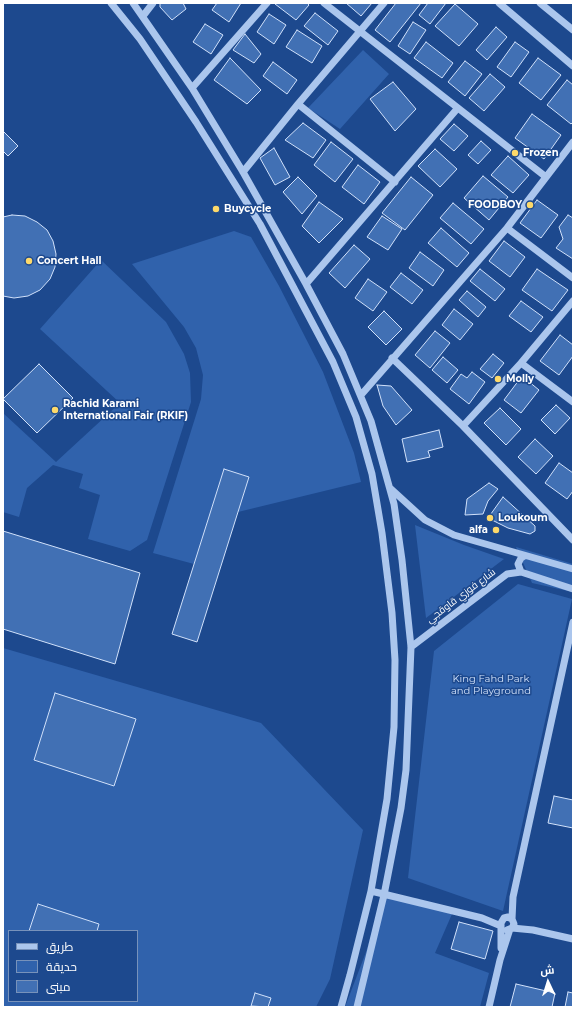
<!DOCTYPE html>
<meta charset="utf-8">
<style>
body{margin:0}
#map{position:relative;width:576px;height:1010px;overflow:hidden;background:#1d498e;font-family:Montserrat,Cairo,sans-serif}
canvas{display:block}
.frame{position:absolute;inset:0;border:4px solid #fff;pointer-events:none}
.legend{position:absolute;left:8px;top:930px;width:130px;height:72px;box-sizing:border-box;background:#1d498e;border:1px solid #7792bb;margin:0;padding:5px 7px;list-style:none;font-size:12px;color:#fff}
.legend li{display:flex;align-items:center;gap:8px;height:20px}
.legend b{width:20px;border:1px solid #7792bb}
.north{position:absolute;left:528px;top:962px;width:40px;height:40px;-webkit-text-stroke:3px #1d498e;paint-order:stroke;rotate:356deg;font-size:11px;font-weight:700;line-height:16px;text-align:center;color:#fff}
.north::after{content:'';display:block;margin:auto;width:14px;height:18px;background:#fff;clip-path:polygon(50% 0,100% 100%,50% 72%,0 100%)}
</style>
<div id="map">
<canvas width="576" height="1010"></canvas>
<div class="frame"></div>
<ul class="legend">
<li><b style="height:5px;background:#abc6ed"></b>طريق</li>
<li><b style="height:11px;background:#3062ac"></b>حديقة</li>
<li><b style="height:11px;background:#4170b4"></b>مبنى</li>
</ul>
<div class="north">ش</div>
</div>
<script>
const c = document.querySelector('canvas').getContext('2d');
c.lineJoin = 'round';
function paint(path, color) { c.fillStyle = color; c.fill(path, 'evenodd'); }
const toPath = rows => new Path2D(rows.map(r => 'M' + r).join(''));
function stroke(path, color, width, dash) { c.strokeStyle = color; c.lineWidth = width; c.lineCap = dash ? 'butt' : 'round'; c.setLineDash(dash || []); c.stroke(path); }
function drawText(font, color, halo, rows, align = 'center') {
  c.font = font + ' Montserrat,Cairo,sans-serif'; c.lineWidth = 3; c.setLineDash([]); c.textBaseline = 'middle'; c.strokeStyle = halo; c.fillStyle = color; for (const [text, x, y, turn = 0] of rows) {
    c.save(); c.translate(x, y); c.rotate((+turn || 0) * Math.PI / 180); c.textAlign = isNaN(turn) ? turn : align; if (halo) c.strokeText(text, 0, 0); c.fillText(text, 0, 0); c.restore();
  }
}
paint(toPath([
 [363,50,389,74,340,129,308,108],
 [234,231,251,237,279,286,323,372,354,453,361,482,238,512,249,477,224,469,194,564,153,553,201,399,203,375,196,348,184,327,132,264],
 [101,260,166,322,184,354,190,373,191,402,147,540,130,551,88,539,100,495,79,488,83,474,53,465,27,488,19,517,3,512,3,413,56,462,120,403,40,329],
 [415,525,464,545,504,559,426,618],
 [516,547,573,564,573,592,532,583],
 [518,584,572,599,503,911,408,878,434,651],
 [3,648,261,723,363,830,330,979,316,1007,3,1007],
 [9,931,137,931,137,1001,9,1001],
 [383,894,452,914,435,953,489,973,480,1007,345,1007,366,952]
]), '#3062ac');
const building = toPath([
 [160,3,183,3,186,9,172,20,160,7,160,3],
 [217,3,241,3,229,22,212,10,217,3],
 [276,3,307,3,309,5,296,20,275,4,276,3],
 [346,3,372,3,361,16,346,3],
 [396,3,421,3,390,42,375,30,396,3],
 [428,3,446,3,430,24,419,15,428,3],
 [455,4,478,24,459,46,435,26,455,4],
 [315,13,338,31,328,45,304,26,315,13],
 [269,14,286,25,274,44,257,32,269,14],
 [413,22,426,30,410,54,398,46,413,22],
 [205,24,223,35,211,54,193,42,205,24],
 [496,27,507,37,487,60,476,50,496,27],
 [297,30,322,46,312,63,286,47,297,30],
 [245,34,261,54,254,63,233,50,245,34],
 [426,42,453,63,442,78,414,58,426,42],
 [515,42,529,52,511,77,497,67,515,42],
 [230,58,261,90,247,104,214,80,230,58],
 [538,58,561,75,541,100,519,83,538,58],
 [465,61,482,74,465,96,448,82,465,61],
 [273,62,297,80,287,94,263,76,273,62],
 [490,74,505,87,484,111,469,98,490,74],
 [567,80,573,85,573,122,571,124,547,105,567,80],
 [393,82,416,109,395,131,370,99,393,82],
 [532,114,561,135,544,159,515,138,532,114],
 [303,123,326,140,313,158,285,140,303,123],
 [454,124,468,136,454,151,440,139,454,124],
 [3,131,18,146,8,156,3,151,3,131],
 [481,141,491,150,478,164,468,155,481,141],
 [331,142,353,159,335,182,314,165,331,142],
 [274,148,290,177,275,185,260,158,274,148],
 [435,149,457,169,440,187,418,166,435,149],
 [508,156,529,175,513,193,491,175,508,156],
 [358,165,380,182,364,204,342,187,358,165],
 [483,176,508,197,489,220,464,198,483,176],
 [298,177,317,196,302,214,283,192,298,177],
 [411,177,433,195,405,230,382,213,411,177],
 [537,200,558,215,541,238,520,223,537,200],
 [319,202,343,219,319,243,302,226,319,202],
 [453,203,484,229,471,244,440,218,453,203],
 [12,215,25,216,37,222,47,230,53,241,56,254,55,267,50,279,40,290,28,296,14,298,3,296,3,217,12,215],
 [568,215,573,218,573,259,556,248,563,239,559,227,568,215],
 [382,216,402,229,388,250,367,237,382,216],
 [441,228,469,253,457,267,428,243,441,228],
 [504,241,525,257,510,277,489,261,504,241],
 [354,245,370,259,345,288,329,273,354,245],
 [420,252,444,270,433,286,409,268,420,252],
 [480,269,505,289,495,301,470,281,480,269],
 [537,269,568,290,552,311,522,290,537,269],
 [401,273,423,290,412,304,390,287,401,273],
 [368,279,387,292,373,311,355,298,368,279],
 [467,291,486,307,478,317,459,300,467,291],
 [521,301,543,317,531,332,509,316,521,301],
 [454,309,473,324,460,340,442,325,454,309],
 [384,311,402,329,386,345,368,327,384,311],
 [435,331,450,343,430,368,415,355,435,331],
 [560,335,573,345,573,356,559,375,540,361,560,335],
 [493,354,504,363,492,378,480,369,493,354],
 [443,357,458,370,447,383,432,370,443,357],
 [39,364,73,398,37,433,3,399,39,364],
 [472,372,485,382,469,404,450,389,461,374,467,378,472,372],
 [522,376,539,390,521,413,504,400,522,376],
 [377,385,391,386,412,410,396,425,383,406,377,385],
 [556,405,570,418,555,434,541,420,556,405],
 [500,408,521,429,506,445,484,423,500,408],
 [439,430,443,447,428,451,430,457,407,462,402,439,439,430],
 [535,439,553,456,536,474,518,457,535,439],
 [559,463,573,473,573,491,567,499,545,483,559,463],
 [224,469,249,477,197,642,172,634,224,469],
 [489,483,498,489,488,501,483,514,465,515,467,499,489,483],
 [503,497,535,526,535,531,530,534,508,528,488,518,503,497],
 [3,531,140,573,115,664,3,629,3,531],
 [55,693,136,719,114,786,34,760,55,693],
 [554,796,573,800,573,828,548,823,554,796],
 [38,904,99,924,97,931,29,931,38,904],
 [459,922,493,931,485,959,451,949,459,922],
 [516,984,555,993,552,1007,510,1007,516,984],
 [568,992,573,993,573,1007,565,1007,568,992],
 [255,993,271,998,268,1007,251,1006,255,993]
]);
paint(building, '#4170b4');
stroke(building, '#d1e1fa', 1);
stroke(toPath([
 [111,3,140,39,196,122,260,224,333,362,356,417,372,474,382,533,392,613,395,660,394,727,387,799,371,891,350,975,341,1007],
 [133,3,192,88,243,172,306,284,343,354,371,421,394,504,402,560,411,647,406,770,401,808,384,895,357,1007],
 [324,3,546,177],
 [499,3,573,66],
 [540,3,573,30],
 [143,16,153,3],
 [192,88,267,3],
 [298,104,395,182],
 [243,172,298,104,384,3],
 [507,228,573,278],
 [306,284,457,109],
 [392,358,463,426,573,540],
 [521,363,573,402],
 [361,395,507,228,573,142],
 [463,426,521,363,573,301],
 [390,488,425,520,454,535,573,569],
 [521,572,518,564,521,558,524,556],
 [411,647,507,574,521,572,573,589],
 [371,891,482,918,501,926],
 [512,919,513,897,573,622],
 [512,928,533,930,573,939],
 [501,948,501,923,504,918,508,917,512,919,514,924,512,928,507,930],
 [489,1007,500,960,510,929]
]), '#abc6ed', 7);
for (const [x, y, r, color] of [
 [515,153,4,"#fdd96a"],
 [530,205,4,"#fdd96a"],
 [216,209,4,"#fdd96a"],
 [29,261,4,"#fdd96a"],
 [498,379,4,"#fdd96a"],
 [55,410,4,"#fdd96a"],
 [490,518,4,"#fdd96a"],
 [496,530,4,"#fdd96a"]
]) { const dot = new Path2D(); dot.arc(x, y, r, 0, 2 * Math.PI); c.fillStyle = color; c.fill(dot); stroke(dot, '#1d498e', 1.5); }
drawText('bold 10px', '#fff', '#1d498e', [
 ["Frozen",523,153],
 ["FOODBOY",522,205,"right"],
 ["Buycycle",224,209],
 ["Concert Hall",37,261],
 ["Molly",506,379],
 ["Rachid Karami",63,404],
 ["International Fair (RKIF)",63,416],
 ["Loukoum",498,518],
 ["alfa",488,530,"right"]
], 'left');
drawText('10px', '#fff', '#1d498e', [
 ["شارع فوزي قاوقجي",461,596,-37]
]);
drawText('10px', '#d1e1fa', '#1d498e', [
 ["King Fahd Park",491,679],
 ["and Playground",491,691]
]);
</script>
